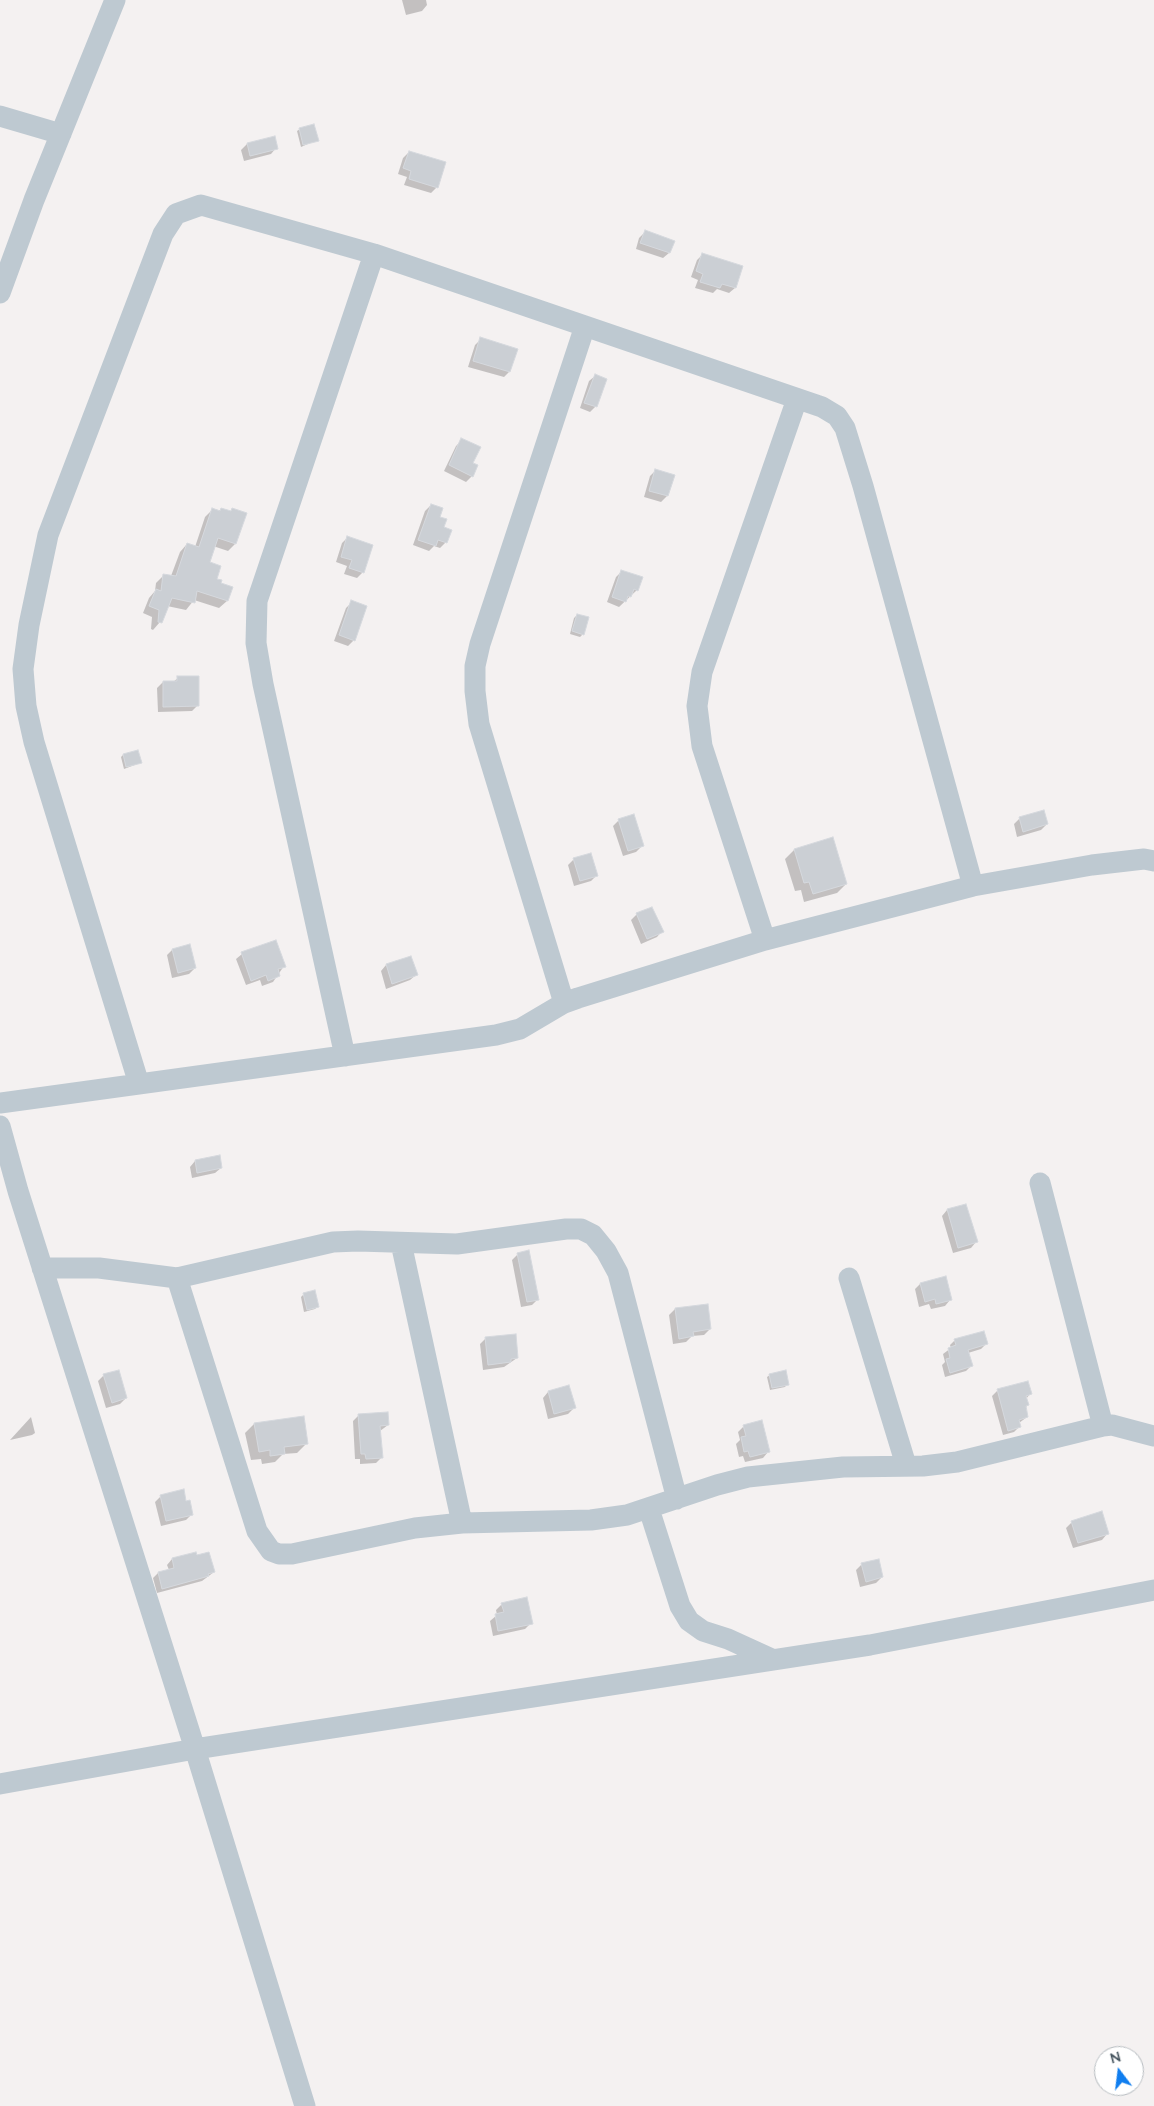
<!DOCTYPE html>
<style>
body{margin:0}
#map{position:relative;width:1154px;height:2106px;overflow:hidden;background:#f4f1f1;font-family:Mulish,sans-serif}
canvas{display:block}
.north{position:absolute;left:1094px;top:2046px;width:50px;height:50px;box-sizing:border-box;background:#fff;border:1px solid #b6bbbf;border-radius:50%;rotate:345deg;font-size:14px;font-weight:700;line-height:20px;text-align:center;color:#485660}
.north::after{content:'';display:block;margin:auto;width:18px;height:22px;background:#107eef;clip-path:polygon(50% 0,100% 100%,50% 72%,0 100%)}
</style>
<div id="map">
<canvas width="1154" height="2106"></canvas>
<div class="north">N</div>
</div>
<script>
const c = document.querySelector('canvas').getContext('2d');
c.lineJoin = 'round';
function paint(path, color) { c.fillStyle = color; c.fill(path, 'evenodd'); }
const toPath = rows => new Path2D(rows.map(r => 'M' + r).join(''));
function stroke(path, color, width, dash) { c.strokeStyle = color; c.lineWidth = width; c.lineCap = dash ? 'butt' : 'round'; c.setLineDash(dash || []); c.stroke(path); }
paint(toPath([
 [402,0,426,0,427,5,422,11,406,15],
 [300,129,317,140,301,147,297,131],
 [274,138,276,148,271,154,244,161,241,150,247,144],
 [409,152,437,187,431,193,404,185,407,177,398,174,403,158],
 [645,232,669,253,663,258,636,249,639,238],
 [702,255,735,288,729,293,717,289,713,293,695,288,698,280,691,277,697,260],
 [481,339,509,372,504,377,468,367,475,345],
 [595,376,596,406,590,412,580,408,589,381],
 [462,440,471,463,472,476,466,482,444,471,456,446],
 [656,470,673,476,667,496,661,502,644,497,650,476],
 [431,505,439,518,446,542,440,548,434,546,429,551,413,545,425,511],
 [213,509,230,512,233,509,235,544,228,551,213,546,208,563,219,584,231,588,227,601,219,608,194,600,186,610,167,606,160,622,153,630,151,629,152,617,143,613,149,598,155,591,156,583,164,575,171,576,180,552,187,544,195,547,205,517],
 [348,537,363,572,357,578,344,574,347,566,336,562,342,543],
 [622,571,637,590,619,607,607,602,616,577],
 [352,602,354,640,348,646,334,641,346,608],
 [577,615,583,634,580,637,570,634,574,618],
 [178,678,198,705,192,711,158,712,157,688,163,682,173,682],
 [123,755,140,763,124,769,121,757],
 [1020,818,1047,824,1041,830,1017,837,1014,824],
 [619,820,642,846,636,852,623,856,613,826],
 [794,850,846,884,837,893,804,902,801,890,795,891,785,859],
 [574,859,597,875,591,881,574,886,568,865],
 [637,914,662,931,657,937,641,944,631,920],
 [172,950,195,968,189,974,172,978,167,955],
 [242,954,284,966,273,982,262,986,260,980,246,985,236,959],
 [411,957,416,975,410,980,386,989,381,971,386,965],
 [195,1161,221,1168,215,1173,192,1178,190,1167],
 [965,1205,976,1242,971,1248,953,1253,942,1216,947,1210],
 [518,1254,538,1299,532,1305,521,1307,512,1260],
 [920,1284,950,1300,945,1306,931,1309,929,1304,919,1307,915,1289],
 [303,1295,318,1306,315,1309,304,1312,301,1297],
 [675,1309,710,1329,704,1335,692,1336,686,1342,673,1344,669,1315],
 [486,1338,517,1358,504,1367,483,1370,480,1344],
 [955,1340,986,1344,981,1349,968,1353,971,1366,966,1371,945,1377,942,1365,945,1362,943,1354,951,1348,950,1345],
 [104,1375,126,1398,120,1404,106,1408,98,1381],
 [770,1375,787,1384,785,1387,770,1390,767,1377],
 [568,1387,574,1408,568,1414,548,1419,543,1398,548,1392],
 [998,1390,1030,1394,1026,1399,1028,1405,1025,1408,1027,1417,1019,1423,1020,1426,1014,1432,1003,1435,992,1396],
 [358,1416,388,1425,380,1431,382,1457,376,1463,360,1464,360,1459,355,1459,353,1421],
 [31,1417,35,1433,32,1435,10,1440],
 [254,1424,306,1444,297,1453,283,1454,275,1462,262,1464,261,1459,251,1460,245,1433],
 [744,1426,768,1452,763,1458,745,1462,743,1456,739,1457,736,1444,740,1440,738,1432],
 [161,1496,186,1502,192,1514,186,1520,161,1526,155,1502],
 [1072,1522,1107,1534,1102,1540,1073,1548,1066,1528],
 [172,1559,214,1572,202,1581,157,1593,153,1578,158,1573,169,1570,167,1565],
 [862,1564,882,1577,876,1583,860,1587,856,1570],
 [502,1604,531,1623,525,1629,493,1636,490,1621,497,1615,496,1610]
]), '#0003');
const building = toPath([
 [314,124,319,141,303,145,299,128,314,124],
 [275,136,278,149,250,156,247,143,275,136],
 [409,151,446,162,438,188,409,179,411,171,403,168,409,151],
 [645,230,675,241,670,253,640,243,645,230],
 [702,253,743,266,736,288,722,284,720,288,700,282,703,274,696,271,702,253],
 [480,337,518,349,510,372,473,361,480,337],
 [595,374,607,379,597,407,584,403,595,374],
 [461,438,481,447,473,463,478,465,473,477,449,465,461,438],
 [655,469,675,475,668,496,649,491,655,469],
 [431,504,443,508,440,517,447,519,444,527,452,530,447,543,438,540,436,546,418,540,431,504],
 [212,508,220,511,221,508,231,511,232,508,247,513,236,544,218,538,210,562,221,566,217,579,222,580,221,583,233,587,228,601,197,591,195,603,172,598,162,623,158,622,159,610,149,606,156,589,161,591,163,574,176,576,187,543,199,547,212,508],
 [347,536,373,545,364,573,349,568,352,560,341,557,347,536],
 [621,570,643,577,638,591,634,589,631,597,628,596,626,602,612,597,621,570],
 [351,600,367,606,355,641,339,635,351,600],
 [577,614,589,617,584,635,572,631,577,614],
 [177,676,199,676,199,706,163,707,163,681,177,681,177,676],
 [138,750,142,763,126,767,123,754,138,750],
 [1044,810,1048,824,1023,832,1019,817,1044,810],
 [634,814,644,846,628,851,618,819,634,814],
 [833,837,847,884,813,894,809,882,804,883,794,849,833,837],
 [591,853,598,876,580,881,573,858,591,853],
 [652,907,664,932,647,939,636,913,652,907],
 [276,940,286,967,278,969,280,976,268,981,266,975,251,981,241,952,276,940],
 [190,944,196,968,178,973,172,949,190,944],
 [411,956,418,975,392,984,386,964,411,956],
 [220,1155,222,1168,197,1173,195,1160,220,1155],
 [966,1204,978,1242,958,1248,947,1209,966,1204],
 [529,1250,539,1300,527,1302,517,1253,529,1250],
 [946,1276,952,1300,936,1304,935,1299,925,1302,920,1283,946,1276],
 [315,1290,319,1307,307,1310,303,1293,315,1290],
 [708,1304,711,1329,693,1332,694,1336,679,1339,675,1308,708,1304],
 [984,1331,988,1344,968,1350,973,1366,950,1373,946,1359,950,1358,948,1348,956,1345,954,1339,984,1331],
 [516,1334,518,1358,511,1359,511,1362,488,1365,485,1337,516,1334],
 [119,1370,127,1398,112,1403,103,1374,119,1370],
 [786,1370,789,1385,772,1388,769,1374,786,1370],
 [1028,1381,1032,1394,1026,1396,1029,1405,1026,1406,1028,1417,1019,1420,1021,1427,1008,1431,997,1389,1028,1381],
 [569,1385,576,1408,554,1414,548,1391,569,1385],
 [388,1412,389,1425,380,1426,383,1458,366,1459,365,1454,361,1454,358,1414,388,1412],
 [304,1416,308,1444,284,1447,285,1454,270,1456,270,1450,259,1452,254,1423,304,1416],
 [762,1420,770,1452,750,1457,748,1451,744,1452,741,1437,746,1436,743,1425,762,1420],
 [184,1489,186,1501,190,1500,193,1515,166,1521,160,1495,184,1489],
 [1102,1511,1109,1534,1078,1543,1071,1521,1102,1511],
 [196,1552,197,1555,209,1552,215,1572,208,1574,209,1576,162,1589,158,1572,174,1568,172,1558,196,1552],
 [879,1559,883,1577,866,1582,861,1563,879,1559],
 [527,1597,533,1624,498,1631,495,1614,504,1612,501,1603,527,1597]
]);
paint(building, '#cbcfd4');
stroke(building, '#d5d8dd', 1);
stroke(toPath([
 [0,116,61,134],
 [0,293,34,200,115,0],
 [765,940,702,746,697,706,702,672,797,399],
 [564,1003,479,724,475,691,475,666,480,644,585,326],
 [345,1056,263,684,256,643,257,601,374,254],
 [139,1084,34,742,26,706,23,669,29,625,48,535,163,234,176,214,201,205,374,254,822,407,837,416,845,428,863,486,973,886],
 [0,1103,496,1035,520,1029,564,1003,578,998,765,940,973,886,1092,865,1144,859,1154,861],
 [0,1126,18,1191,195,1749,305,2106],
 [1040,1183,1103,1426],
 [401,1243,462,1523],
 [42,1268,99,1268,177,1278,257,1531,271,1551,279,1554,292,1554,415,1528,462,1523,591,1520,627,1515,717,1485,748,1477,843,1467,923,1466,957,1462,1103,1426,1112,1425,1154,1436],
 [177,1278,333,1242,358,1241,457,1244,566,1229,581,1229,593,1235,606,1251,618,1273,677,1499],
 [849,1278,906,1465],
 [649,1509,680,1606,689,1621,703,1631,728,1639,774,1660],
 [0,1784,195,1749,870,1645,1154,1590]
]), '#bec9d1', 21);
</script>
